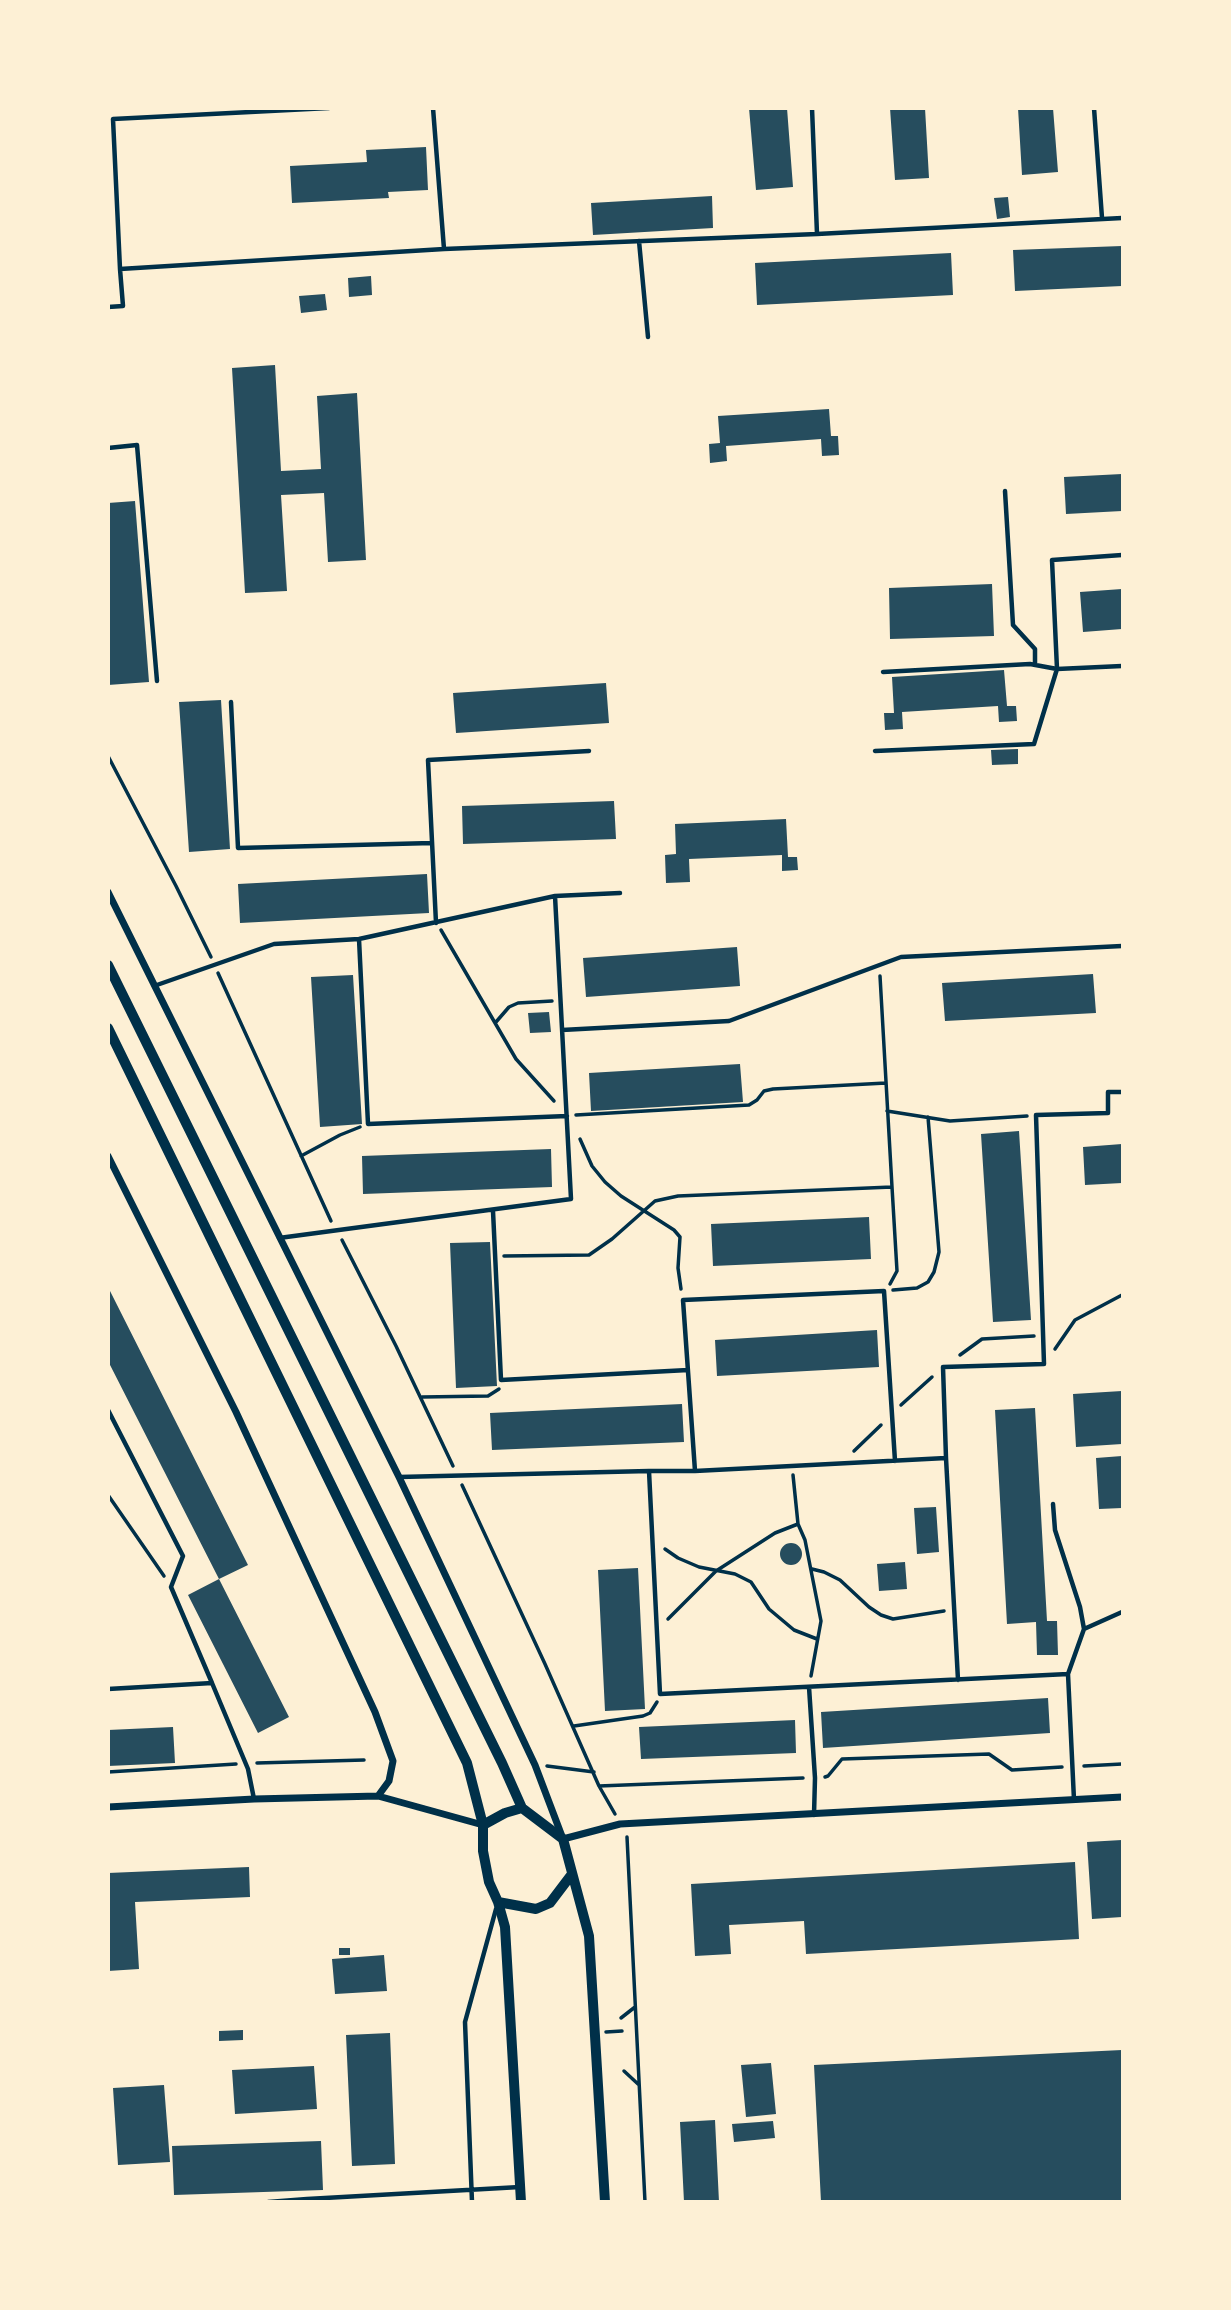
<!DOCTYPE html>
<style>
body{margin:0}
#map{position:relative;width:1231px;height:2310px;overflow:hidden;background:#fdf0d5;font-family:"Noto Sans",sans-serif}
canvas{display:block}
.frame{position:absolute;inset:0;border:110px solid #fdf0d5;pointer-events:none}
</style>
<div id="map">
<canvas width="1231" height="2310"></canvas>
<div class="frame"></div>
</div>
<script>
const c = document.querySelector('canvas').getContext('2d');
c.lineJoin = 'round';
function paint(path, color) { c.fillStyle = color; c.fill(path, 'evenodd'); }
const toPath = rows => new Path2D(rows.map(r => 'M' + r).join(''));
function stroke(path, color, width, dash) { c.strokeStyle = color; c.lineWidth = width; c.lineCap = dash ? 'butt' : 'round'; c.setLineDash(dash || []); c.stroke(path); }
paint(toPath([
 [749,108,787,108,793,187,756,190],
 [890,108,925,108,929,178,895,180],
 [1018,108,1053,108,1058,172,1022,175],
 [426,147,428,190,388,192,389,198,292,203,290,166,367,162,366,150],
 [712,196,713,228,593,235,591,203],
 [1008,197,1010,217,997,219,994,198],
 [1122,246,1122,286,1015,291,1013,250],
 [951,253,953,295,757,305,755,263],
 [371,276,372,295,349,297,348,278],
 [325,294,327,310,301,313,299,296],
 [275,365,281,471,321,469,317,396,357,393,366,560,328,562,324,493,281,495,287,591,245,593,232,368],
 [829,409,831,436,838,436,839,455,822,456,821,439,726,446,727,461,710,463,709,444,720,443,718,416],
 [1122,474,1122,511,1066,514,1064,477],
 [135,501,149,682,108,685,108,503],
 [992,584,994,636,890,639,889,588],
 [1122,589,1122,629,1083,632,1080,592],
 [1004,670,1007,706,1016,706,1017,721,999,722,998,706,902,712,903,729,885,730,884,713,894,713,892,677],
 [606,683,609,723,456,733,453,693],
 [221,700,230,849,189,852,179,702],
 [1018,749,1018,764,992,765,991,750],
 [614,801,616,839,463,844,462,806],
 [786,819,788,857,797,857,798,870,782,871,782,855,689,859,690,882,666,883,665,855,676,854,675,824],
 [427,874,429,913,240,923,238,884],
 [737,947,740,986,586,997,583,958],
 [1093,974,1096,1013,945,1021,942,983],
 [353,975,362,1124,320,1127,311,977],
 [549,1012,551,1032,530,1033,528,1013],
 [740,1064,743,1102,591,1111,589,1073],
 [1019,1131,1031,1320,993,1322,981,1134],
 [1122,1144,1122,1183,1085,1185,1083,1147],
 [551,1149,552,1187,363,1194,362,1156],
 [869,1217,871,1259,713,1266,711,1224],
 [490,1242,497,1386,456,1388,450,1243],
 [108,1287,248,1565,219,1579,108,1361],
 [877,1330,879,1367,717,1376,715,1340],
 [1122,1391,1122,1444,1076,1447,1073,1394],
 [682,1404,684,1442,492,1450,490,1413],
 [1035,1408,1047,1621,1057,1621,1058,1655,1037,1655,1036,1622,1007,1624,995,1410],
 [1122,1456,1122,1508,1099,1509,1096,1458],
 [936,1507,939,1552,917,1554,914,1508],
 '780 1554a11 11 0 1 1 22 0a11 11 0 1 1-22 0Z',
 [905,1562,907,1589,879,1591,877,1564],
 [638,1568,645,1709,605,1711,598,1570],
 [219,1579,289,1717,258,1733,188,1595],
 [1048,1698,1050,1733,823,1748,821,1712],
 [795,1720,796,1753,641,1759,639,1727],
 [173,1727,175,1763,108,1766,108,1730],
 [1122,1840,1122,1917,1092,1919,1087,1842],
 [1075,1862,1079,1939,806,1954,804,1921,729,1925,731,1954,695,1956,691,1884],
 [249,1867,250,1897,135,1902,139,1969,108,1971,108,1873],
 [339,1948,350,1948,350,1955,339,1955],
 [384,1955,387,1991,335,1994,332,1959],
 [243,2030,243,2040,219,2041,219,2031],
 [390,2033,395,2164,352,2166,346,2035],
 [1122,2050,1122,2202,821,2202,814,2065],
 [771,2063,776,2114,746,2117,741,2065],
 [314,2066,317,2109,235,2114,232,2070],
 [164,2085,170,2162,118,2165,113,2088],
 [715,2120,719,2202,684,2202,680,2122],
 [773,2121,775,2138,734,2142,732,2124],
 [321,2141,323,2190,174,2195,172,2146]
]), '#264d5e');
stroke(toPath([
 [108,756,176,886,211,957],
 [441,930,516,1059,554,1101],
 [218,973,331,1221],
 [880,976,892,1187],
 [496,1022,509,1007,518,1003,552,1001],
 [887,1111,950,1121,1027,1116],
 [576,1115,749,1105,757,1100,764,1091,773,1089,886,1083],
 [580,1139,592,1166,605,1182,621,1196,674,1230,680,1237,678,1268,681,1289],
 [301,1156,340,1135,360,1127],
 [342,1240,396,1346,453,1466],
 [504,1256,589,1255,612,1239,655,1201,678,1196,892,1187,897,1271,890,1284],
 [893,1290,917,1288,928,1282,934,1272,939,1252,928,1117],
 [1055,1349,1075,1320,1122,1295],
 [960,1355,982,1339,1034,1336],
 [422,1397,488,1396,499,1389],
 [901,1405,932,1377],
 [854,1451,881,1425],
 [793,1475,798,1524,805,1540,821,1621,811,1676],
 [462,1485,545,1664,599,1786,615,1814],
 [108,1495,164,1576],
 [665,1549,678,1558,699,1567,735,1574,751,1582,769,1609,794,1630,817,1639],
 [812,1569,824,1572,840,1580,869,1607,881,1615,893,1619,944,1611],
 [668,1619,716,1571,775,1533,798,1524],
 [574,1726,643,1716,650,1713,657,1702],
 [257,1763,364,1760],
 [547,1766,594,1772],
 [1084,1766,1122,1764],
 [108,1772,236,1764],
 [825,1777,828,1776,842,1759,989,1754,1012,1770,1062,1767],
 [599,1786,803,1778],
 [627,1837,645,2202],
 [621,2018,635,2007],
 [606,2032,622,2031],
 [624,2071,638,2084]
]), '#003049', 3.5);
stroke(toPath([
 [433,108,444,249],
 [812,108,817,234,1122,218],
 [1094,108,1102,218],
 [639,241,648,337],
 [120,269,113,119,329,108],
 [108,307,123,306,120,269,444,249,817,234],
 [108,448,137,445,157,681],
 [1005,491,1013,625,1035,649,1035,665],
 [1122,555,1052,560,1057,669,1122,666],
 [231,702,238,848,432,843],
 [875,751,1034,744,1057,669,1030,664,883,672],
 [436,923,428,760,589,751],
 [359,939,368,1124,567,1116],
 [154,986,274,944,359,939,555,896,620,893],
 [562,1030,729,1021,901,957,1122,946],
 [493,1211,501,1380,688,1370],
 [279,1238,571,1199,555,896],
 [108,1410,183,1556,171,1587,212,1683],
 [946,1458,695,1471,649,1471,660,1694,1068,1674,1074,1800],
 [695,1471,683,1300,884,1291,895,1461],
 [399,1477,649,1471],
 [1053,1504,1055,1530,1080,1607,1084,1629],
 [1068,1674,1084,1629,1122,1612],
 [958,1680,946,1458,943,1367,1044,1364,1036,1115,1108,1113,1108,1092,1122,1092],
 [809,1687,815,1778,814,1815],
 [108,1689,212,1683,248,1769,254,1799],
 [268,2202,307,2199],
 [307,2202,307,2199,520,2187],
 [472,2202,465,2022,496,1909]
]), '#003049', 4.5);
stroke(toPath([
 [108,892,399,1477,535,1765,563,1839,620,1824,1122,1797],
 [108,1156,236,1412,375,1712,393,1761,389,1781,378,1796],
 [108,1807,254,1799,378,1796,483,1825]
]), '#003049', 7);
stroke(toPath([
 [108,965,502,1763,522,1808,563,1839,589,1936,605,2202],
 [108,1028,467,1763,483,1825,483,1851,489,1882,498,1902,505,1927,521,2202],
 [483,1825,505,1813,522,1808],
 [498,1902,536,1909,550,1903,572,1874]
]), '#003049', 10);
</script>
